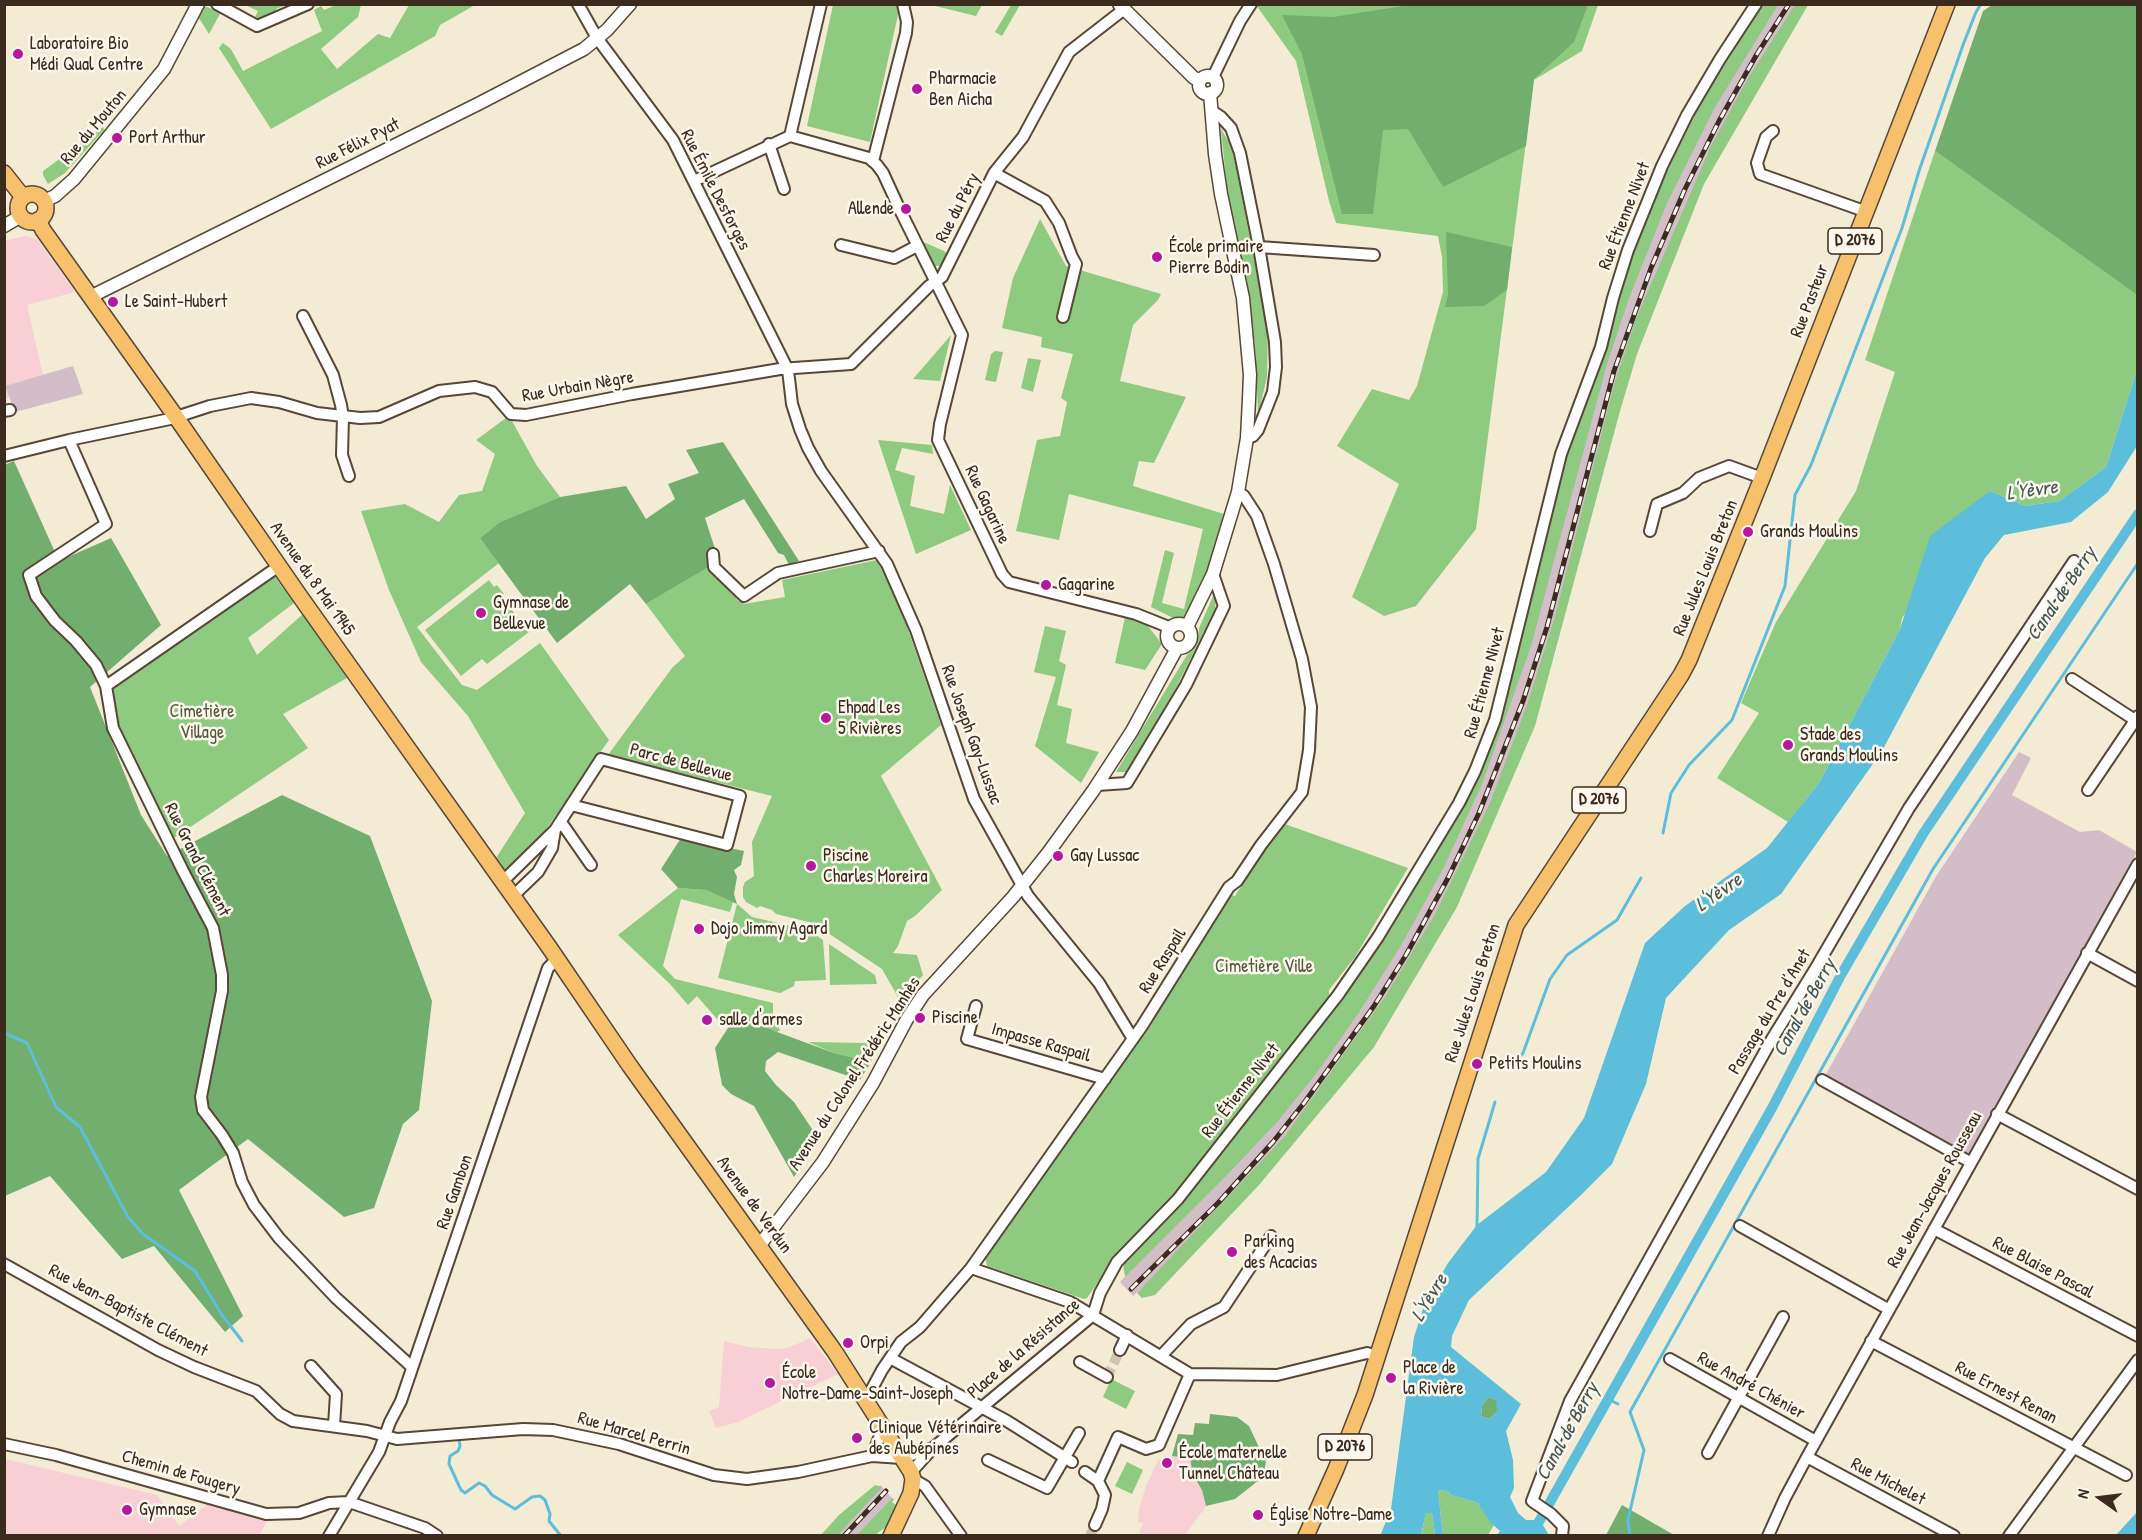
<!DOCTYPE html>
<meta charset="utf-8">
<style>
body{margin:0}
#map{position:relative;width:2142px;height:1540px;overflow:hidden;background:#f3ebd4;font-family:"Patrick Hand",sans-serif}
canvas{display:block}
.frame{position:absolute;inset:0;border:6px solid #3b2a1e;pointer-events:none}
.north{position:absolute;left:2070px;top:1468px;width:60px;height:60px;-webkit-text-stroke:4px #fbf7ec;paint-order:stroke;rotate:284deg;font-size:16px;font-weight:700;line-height:24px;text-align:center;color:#3b2a1e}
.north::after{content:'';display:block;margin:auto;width:21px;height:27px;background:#3b2a1e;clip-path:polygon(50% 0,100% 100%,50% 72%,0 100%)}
</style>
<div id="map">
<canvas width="2142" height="1540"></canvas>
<div class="frame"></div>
<div class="north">N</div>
</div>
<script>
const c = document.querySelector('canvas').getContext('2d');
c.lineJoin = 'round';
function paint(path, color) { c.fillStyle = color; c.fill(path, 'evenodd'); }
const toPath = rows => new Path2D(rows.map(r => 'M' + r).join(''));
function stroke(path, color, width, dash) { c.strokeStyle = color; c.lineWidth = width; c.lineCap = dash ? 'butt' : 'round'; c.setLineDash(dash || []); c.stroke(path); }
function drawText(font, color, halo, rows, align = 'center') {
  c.font = font + ' "Patrick Hand",sans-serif'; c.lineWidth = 5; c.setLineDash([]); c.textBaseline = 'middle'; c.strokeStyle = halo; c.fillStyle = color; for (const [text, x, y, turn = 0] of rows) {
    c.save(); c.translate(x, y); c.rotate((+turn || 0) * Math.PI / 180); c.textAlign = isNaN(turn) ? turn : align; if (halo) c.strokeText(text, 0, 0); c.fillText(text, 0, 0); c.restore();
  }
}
paint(toPath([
 [25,236,37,239,75,292,27,305,43,375,5,386,9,398,5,399,4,241],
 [810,1338,838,1374,738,1422,716,1428,709,1411,719,1407,724,1341,748,1347,774,1349,788,1348],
 [1172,1456,1190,1458,1193,1475,1202,1490,1206,1506,1185,1535,1142,1535,1142,1533,1139,1533,1143,1523,1138,1522,1139,1509,1146,1486,1158,1460],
 [5,1459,157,1495,179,1526,208,1504,267,1522,259,1535,5,1535]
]), '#f7cfd4');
paint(toPath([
 [1773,5,1803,5,1699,181,1630,358,1566,606,1491,815,1396,992,1301,1123,1193,1241,1133,1296,1120,1282,1229,1167,1384,962,1501,727,1617,316,1699,124],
 [73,366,83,394,15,412,5,386],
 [2019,752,2031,758,2012,795,2080,832,2099,830,2137,852,1968,1155,1825,1076,1935,878],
 [880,1485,892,1498,858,1535,832,1536]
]), '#d2bdc8');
paint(toPath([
 [245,5,285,5,276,9,277,16,262,22,255,17,258,11],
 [336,5,361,5,358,17,321,49,337,69,378,34,390,38,409,5,475,5,440,25,435,36,271,129,219,48,223,43,231,49,243,71,322,31,314,10,321,6,324,10],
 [833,5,915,5,899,10,870,142,807,126],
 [931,5,982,4,982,5,976,16],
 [1011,5,1020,5,1002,36,995,32],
 [1256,5,1598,5,1582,51,1534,80,1476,529,1416,606,1384,616,1352,597,1399,484,1337,446,1372,389,1409,400,1417,386,1443,292,1442,257,1438,236,1336,223,1329,201,1296,61],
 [1762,5,1778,5,1715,107,1667,203,1629,298,1607,364,1531,646,1482,784,1444,867,1403,942,1358,1014,1318,1071,1279,1120,1224,1178,1125,1277,1123,1264,1255,1109,1340,1002,1429,865,1471,789,1513,671,1572,435,1641,229,1681,140,1709,89],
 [1795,5,1808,5,1704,184,1637,354,1620,411,1535,726,1457,907,1374,1047,1259,1185,1155,1295,1142,1298,1137,1293,1285,1136,1387,994,1434,916,1490,803,1527,705,1554,620,1614,385,1636,319,1711,146,1747,80],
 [204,6,221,12,209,34,197,15],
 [103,127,104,130,65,173,48,184,43,175,43,171],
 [1221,129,1232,147,1268,330,1267,377,1258,415,1255,343,1227,190],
 [1935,151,2137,295,2137,370,2106,467,2059,501,2025,506,1990,491,1902,618,1900,629,1819,783,1788,822,1717,778,1759,713,1741,703,1776,622,1856,491,1895,372,1865,360],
 [1040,219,1066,266,1161,294,1158,300,1133,325,1120,381,1186,397,1154,463,1139,461,1133,486,1224,514,1206,575,1185,619,1175,619,1151,607,1165,550,1174,553,1162,603,1184,609,1203,529,1069,494,1059,540,1016,531,1037,440,1060,436,1067,402,1061,398,1073,354,1041,347,1042,337,1002,328,1013,278],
 [921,241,944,251,947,254,941,266,933,266],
 [951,335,940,381,913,379],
 [995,351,1003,352,996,382,985,380,991,354],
 [1028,358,1041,360,1033,392,1021,388],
 [506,418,512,421,537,466,560,497,500,522,480,538,499,563,417,627,462,685,477,690,540,643,609,740,545,831,505,871,496,858,525,813,468,716,421,662,389,590,361,511,405,504,439,522,459,495,482,491,495,454,476,440],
 [878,440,932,445,933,454,902,448,895,470,915,476,910,506,944,514,950,485,971,530,916,554],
 [877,560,883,568,902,612,941,725,881,776,942,890,915,916,907,921,898,946,893,953,917,955,923,975,905,998,898,997,882,969,819,927,809,922,776,914,772,910,760,906,757,908,746,902,743,897,743,887,745,882,754,876,752,842,772,796,608,755,672,668,685,656,646,604,719,561,737,600,744,604,785,597,782,580],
 [273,574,294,603,248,638,257,655,303,614,347,678,283,714,308,748,171,840,116,727,110,693,113,687],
 [489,580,494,587,497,585,504,594,501,596,529,632,487,664,482,659,461,676,425,630],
 [1214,594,1216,600,1215,609,1175,690,1126,772,1116,772,1187,655,1193,650,1198,638,1199,628],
 [1125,617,1145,622,1162,644,1145,670,1115,663],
 [1045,626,1066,631,1059,661,1066,665,1057,705,1072,709,1066,743,1099,752,1081,783,1035,746,1056,677,1034,672],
 [1282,823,1408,868,1355,957,1329,990,1329,997,1175,1197,1116,1257,1087,1298,1084,1299,987,1266,985,1257,1151,1025,1169,989,1228,894,1235,896],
 [678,888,706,890,733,902,730,912,681,899,663,966,675,979,773,1003,773,1015,780,1030,777,1032,737,1014,724,1027,697,996,688,1005,670,984,618,935],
 [737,904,752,917,809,930,823,940,826,980,795,981,794,986,780,993,718,978],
 [829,944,875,975,877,984,830,985],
 [808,1042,866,1043,873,1054,871,1062,834,1053],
 [1111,1379,1135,1391,1126,1409,1103,1397],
 [1127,1462,1143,1470,1132,1494,1115,1486],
 [875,1485,882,1487,838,1535,821,1535,839,1515],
 [1438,1490,1448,1491,1451,1495,1478,1503,1494,1525,1488,1535,1443,1535],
 [892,1498,894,1499,892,1502,897,1506,890,1524,875,1535,856,1536],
 [1426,1513,1432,1513,1435,1535,1421,1536]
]), '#8eca7f');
paint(toPath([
 [1410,5,1588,5,1574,42,1534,79,1526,146,1443,187,1408,129,1383,130,1373,214,1342,214,1302,54,1282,15,1333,17],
 [1992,5,2137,5,2137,295,1935,151,1983,11],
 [1446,232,1512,247,1507,290,1484,306,1445,307,1448,295],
 [723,442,799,561,789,565,784,555,778,553,744,499,705,518,719,561,646,604,630,584,557,643,480,538,500,522,560,497,626,486,646,519,675,499,668,484,699,473,686,450],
 [14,461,59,561,111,538,161,625,90,687,141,815,167,856,282,795,370,836,432,1001,419,1110,403,1124,374,1208,344,1217,248,1139,179,1190,243,1316,225,1332,154,1246,122,1259,50,1176,5,1196,4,465],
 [681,838,744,851,741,865,734,870,737,877,734,894,737,904,706,890,678,888,661,869],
 [737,1014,777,1032,834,1053,871,1062,860,1080,778,1052,766,1061,765,1071,776,1085,794,1102,820,1141,794,1177,754,1106,731,1094,722,1085,715,1048],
 [1488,1397,1497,1400,1497,1412,1489,1419,1481,1416,1482,1406],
 [1210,1414,1237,1417,1249,1426,1266,1462,1263,1477,1235,1499,1206,1506,1202,1490,1193,1475,1190,1458,1172,1456,1178,1434,1193,1435,1195,1423,1209,1424],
 [1622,1505,1674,1535,1606,1535]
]), '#72ae6e');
paint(toPath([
 [2137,370,2137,446,2108,492,2071,522,2004,535,1985,558,1882,751,1781,894,1729,930,1666,998,1646,1084,1612,1164,1580,1196,1469,1300,1452,1336,1451,1347,1521,1404,1506,1431,1513,1460,1514,1488,1510,1497,1518,1513,1526,1520,1534,1520,1540,1513,1544,1515,1541,1522,1549,1535,1497,1535,1500,1531,1490,1522,1478,1503,1451,1495,1448,1491,1438,1490,1443,1535,1435,1535,1432,1513,1426,1513,1421,1535,1380,1536,1391,1509,1414,1337,1425,1303,1448,1263,1477,1225,1546,1172,1584,1118,1645,943,1685,906,1767,848,1819,783,1900,629,1930,536,1990,491,2025,506,2059,501,2106,467],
 [1488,1397,1496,1400,1497,1412,1489,1419,1481,1416,1482,1406],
 [2137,1512,2137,1535,2116,1535]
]), '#5dbedb');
stroke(toPath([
 [1663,833,1671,793,1689,765,1732,720,1785,586,1795,495,1811,465,1902,228,1919,171,1963,45,1976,12,1981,4],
 [4,1033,27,1043,56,1107,80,1127,128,1217,143,1234,195,1271,222,1315,242,1341],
 [1512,1066,1523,1053,1550,979,1567,955,1617,920,1641,878],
 [1477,1227,1478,1159,1495,1102],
 [1608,1399,1618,1404],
 [459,1438,460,1446,458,1451,450,1456,449,1464,461,1490,465,1493,479,1483,485,1486,492,1495,515,1509,532,1497,540,1496,545,1500,550,1514,549,1521,561,1536],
 [1630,1536,1628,1520,1644,1450,1630,1412,1933,869,2138,563]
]), '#5dbedb', 3);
stroke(toPath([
 [1531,1536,1772,1108,1841,975,1923,834,2138,514]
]), '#5dbedb', 10);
stroke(toPath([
 [1107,1377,1120,1350],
 [1090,1536,1095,1525]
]), '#cec4b0', 10, [10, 5]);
const minor = toPath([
 [217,4,257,26,308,4],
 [578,4,597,38,673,140,788,370,792,404,800,429,808,448,821,471,887,564,916,630,974,799,1028,896,1099,983,1133,1039],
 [1213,77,1240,21,1251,4],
 [1212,111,1221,117,1231,128,1240,153,1259,247,1275,342,1276,367,1273,392,1258,430,1253,436,1247,438],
 [1773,131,1766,137,1757,163,1760,174,1867,212],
 [790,136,869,158,877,165,883,173,900,210,962,335,940,424,938,440,1002,574,1009,582,1136,614,1171,628],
 [790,136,821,4],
 [769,144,784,189],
 [873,161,906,33,907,22,903,4],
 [994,173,1045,201,1059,223,1072,257,1076,264,1063,317],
 [694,181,790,136],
 [841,245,894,258,917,246],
 [1259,247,1374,255],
 [303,316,333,375,341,405,343,417,342,455,349,476],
 [4,411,10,410],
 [69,440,106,524,29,575,36,596,55,621,76,641,96,665,106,686,113,728,183,871,213,928,222,975,222,991,201,1097,203,1110,222,1135,233,1153,242,1182,254,1205,279,1238,336,1298,412,1367],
 [4,456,69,440,170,419,210,406,251,398,279,402,317,413,360,418,379,417,439,391,475,387,492,392,511,414,526,415,632,394,780,369,851,364,929,286,942,277,994,173,1023,137,1069,52,1123,10],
 [1650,531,1657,504,1683,493,1699,478,1729,466,1762,478],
 [713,554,714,567,744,596,778,573,879,551],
 [2072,679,2138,722],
 [106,686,279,566],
 [1097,785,1127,783,1186,685,1224,606,1213,574],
 [2088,790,2138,716],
 [561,822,591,865],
 [502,882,555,830,601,759,740,796,727,845,571,805],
 [512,897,538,872,552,848,555,830],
 [2087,953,2138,981],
 [976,1006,967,1039,1105,1079],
 [1822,1080,1970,1162],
 [1997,1114,2138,1189],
 [1740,1226,1888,1309],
 [1934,1229,2138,1336],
 [4,1264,158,1350,194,1367,256,1391,280,1414,293,1421,367,1431,397,1439,523,1429,553,1430,619,1444,714,1475,747,1479,798,1472,872,1456,902,1458,933,1448],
 [971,1268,1070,1302,1190,1374,1277,1375,1367,1353,1378,1356],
 [1871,1341,2126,1475],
 [1120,1350,1127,1335],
 [1161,1356,1191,1324,1224,1307,1271,1236],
 [890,1358,1007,1421,1072,1462],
 [1670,1359,1816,1441],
 [1080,1362,1107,1377],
 [311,1366,336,1394,334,1426],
 [866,1400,882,1370,901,1342,920,1327,971,1268,1142,1026,1229,887,1237,881,1261,845,1302,792,1309,750,1311,707,1302,659,1274,564,1257,516,1244,496,1238,492],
 [4,1444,56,1455,266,1514,299,1513,329,1503,349,1502,425,1528,437,1536],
 [1708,1453,1783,1317],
 [872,1456,883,1428],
 [1807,1457,1954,1536],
 [988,1460,1047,1488,1079,1433],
 [911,1472,933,1448,1093,1315,1100,1293,1117,1262,1178,1199,1338,995,1378,937,1459,803,1475,771,1495,720,1561,454,1601,347,1613,298,1628,250,1662,166,1687,115,1720,59,1756,4],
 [1085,1472,1098,1481,1105,1495,1102,1509,1095,1525],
 [913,1479,925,1486,961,1536],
 [1098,1481,1118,1437,1146,1449,1159,1445,1190,1374],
 [329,1536,379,1452,390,1422,401,1401,548,968,557,959],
 [1562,1536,1563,1526,1551,1514,1532,1501,1570,1401,1772,1039,1814,971,1909,808,2074,561],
 [1768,1536,1785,1498,1807,1457,2138,864],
 [2009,1536,2138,1360]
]);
const tertiary = toPath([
 [1119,4,1194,78,1200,80],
 '1199 85a9 9 0 1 1 18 0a9 9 0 1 1-18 0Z',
 [44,201,55,196,74,179,164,69,198,4],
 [4,226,21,216],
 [90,297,478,104,584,49,607,30,630,4],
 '1167 636a12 12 0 1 1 24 0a12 12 0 1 1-24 0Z',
 [1187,627,1213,574,1238,492,1247,438,1249,399,1250,375,1243,298,1221,194,1215,154,1210,93],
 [759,1246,823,1162,873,1083,907,1019,923,995,1013,897,1048,853,1093,791,1132,731,1177,648]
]);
const primary = toPath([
 [4,173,23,197],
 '18 208a14 14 0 1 1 28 0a14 14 0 1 1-28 0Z',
 [38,220,43,230,176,417,299,595,549,947,630,1066,835,1352,911,1472,913,1479,911,1493,891,1536],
 [1306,1536,1336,1469,1365,1395,1516,925,1681,675,1689,660,1762,478,1947,4]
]);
stroke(minor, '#574739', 14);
stroke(tertiary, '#574739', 15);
stroke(primary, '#574739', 18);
stroke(minor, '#fff', 10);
stroke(tertiary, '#fff', 12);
stroke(primary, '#f7c06c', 15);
const rail = toPath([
 [1131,1289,1218,1203,1273,1142,1304,1103,1374,1006,1406,955,1448,878,1479,813,1523,701,1547,627,1614,371,1651,268,1685,189,1719,121,1757,54,1789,4],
 [844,1536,886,1491]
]);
stroke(rail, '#3b2a1e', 5);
stroke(rail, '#fbf7ec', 3, [9]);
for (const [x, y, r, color] of [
 [18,54,6,"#b5179e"],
 [917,89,6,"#b5179e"],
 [117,138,6,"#b5179e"],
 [906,209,6,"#b5179e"],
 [1157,257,6,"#b5179e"],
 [113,302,6,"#b5179e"],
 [1748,532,6,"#b5179e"],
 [1046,585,6,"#b5179e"],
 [481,613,6,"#b5179e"],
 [826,718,6,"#b5179e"],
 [1788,745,6,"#b5179e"],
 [1058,856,6,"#b5179e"],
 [811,866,6,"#b5179e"],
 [699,929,6,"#b5179e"],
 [920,1018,6,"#b5179e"],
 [707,1020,6,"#b5179e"],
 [1477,1064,6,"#b5179e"],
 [1232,1252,6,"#b5179e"],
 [848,1343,6,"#b5179e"],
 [1391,1378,6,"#b5179e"],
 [770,1383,6,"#b5179e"],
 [857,1438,6,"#b5179e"],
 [1167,1463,6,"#b5179e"],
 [127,1510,6,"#b5179e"],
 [1258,1515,6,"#b5179e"]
]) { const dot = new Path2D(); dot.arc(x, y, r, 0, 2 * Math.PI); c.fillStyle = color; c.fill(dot); stroke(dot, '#fbf7ec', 2); }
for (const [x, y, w] of [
 [1855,241,54],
 [1599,800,54],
 [1345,1447,54]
]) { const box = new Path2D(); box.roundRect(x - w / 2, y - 13, w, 26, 4.5); c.fillStyle = '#fbf7ec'; c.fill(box); stroke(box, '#3b2a1e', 1.5); }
drawText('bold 16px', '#3b2a1e', null, [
 ["D 2076",1855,241],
 ["D 2076",1599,800],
 ["D 2076",1345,1447]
]);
drawText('18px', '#3b2a1e', '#fbf7ec', [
 ["Laboratoire Bio",30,44],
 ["Médi Qual Centre",30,65],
 ["Pharmacie",929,79],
 ["Ben Aicha",929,100],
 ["Port Arthur",129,138],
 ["Allende",894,209,"right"],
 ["École primaire",1169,247],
 ["Pierre Bodin",1169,268],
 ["Le Saint-Hubert",125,302],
 ["Grands Moulins",1760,532],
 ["Gagarine",1058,585],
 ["Gymnase de",493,603],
 ["Bellevue",493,624],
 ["Ehpad Les",838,708],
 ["5 Rivières",838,729],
 ["Stade des",1800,735],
 ["Grands Moulins",1800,756],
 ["Piscine",823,856],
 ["Charles Moreira",823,877],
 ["Gay Lussac",1070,856],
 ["Dojo Jimmy Agard",711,929],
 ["Piscine",932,1018],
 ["salle d'armes",719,1020],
 ["Petits Moulins",1489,1064],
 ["Parking",1244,1242],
 ["des Acacias",1244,1263],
 ["Orpi",860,1343],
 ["Place de",1403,1368],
 ["la Rivière",1403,1389],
 ["École",782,1373],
 ["Notre-Dame-Saint-Joseph",782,1394],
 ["Clinique Vétérinaire",869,1428],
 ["des Aubépines",869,1449],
 ["École maternelle",1179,1453],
 ["Tunnel Château",1179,1474],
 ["Gymnase",139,1510],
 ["Église Notre-Dame",1270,1515]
], 'left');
drawText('18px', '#3b2a1e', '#fbf7ec', [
 ["Rue du Mouton",94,127,-50],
 ["Rue Félix Pyat",358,144,-27],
 ["Rue Émile Desforges",715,190,63],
 ["Rue du Péry",958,208,-63],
 ["Rue Étienne Nivet",1625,216,-69],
 ["Rue Pasteur",1810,301,-69],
 ["Rue Urbain Nègre",578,387,-10],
 ["Rue Gagarine",987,505,65],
 ["Rue Jules Louis Breton",1706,568,-68],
 ["Avenue du 8 Mai 1945",312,579,55],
 ["Rue Étienne Nivet",1485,683,-75],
 ["Rue Joseph Gay-Lussac",971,735,70],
 ["Parc de Bellevue",681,763,15],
 ["Rue Grand Clément",197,860,63],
 ["Rue Raspail",1163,961,-58],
 ["Rue Jules Louis Breton",1473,993,-72],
 ["Passage du Pre d’Anet",1770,1012,-59],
 ["Impasse Raspail",1041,1043,16],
 ["Avenue du Colonel Frédéric Manhès",855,1074,-57],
 ["Rue Étienne Nivet",1241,1091,-52],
 ["Rue Jean-Jacques Rousseau",1935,1190,-61],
 ["Rue Gambon",455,1192,-71],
 ["Avenue de Verdun",754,1205,54],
 ["Rue Blaise Pascal",2043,1268,28],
 ["Rue Jean-Baptiste Clément",128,1311,28],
 ["Place de la Résistance",1024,1349,-41],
 ["Rue André Chénier",1751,1386,29],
 ["Rue Ernest Renan",2006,1393,28],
 ["Rue Marcel Perrin",634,1434,16],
 ["Chemin de Fougery",181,1473,16],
 ["Rue Michelet",1888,1482,28]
]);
drawText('18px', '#545a3b', '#fbf7ec', [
 ["Cimetière",202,712],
 ["Village",202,733],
 ["Cimetière Ville",1264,967]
]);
drawText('italic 20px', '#455657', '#fbf7ec', [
 ["L'Yèvre",2032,491,-8],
 ["Canal de Berry",2062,594,-56],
 ["L'Yèvre",1719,893,-35],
 ["Canal de Berry",1805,1008,-61],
 ["L'Yèvre",1430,1298,-59],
 ["Canal de Berry",1568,1432,-61]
]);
</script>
